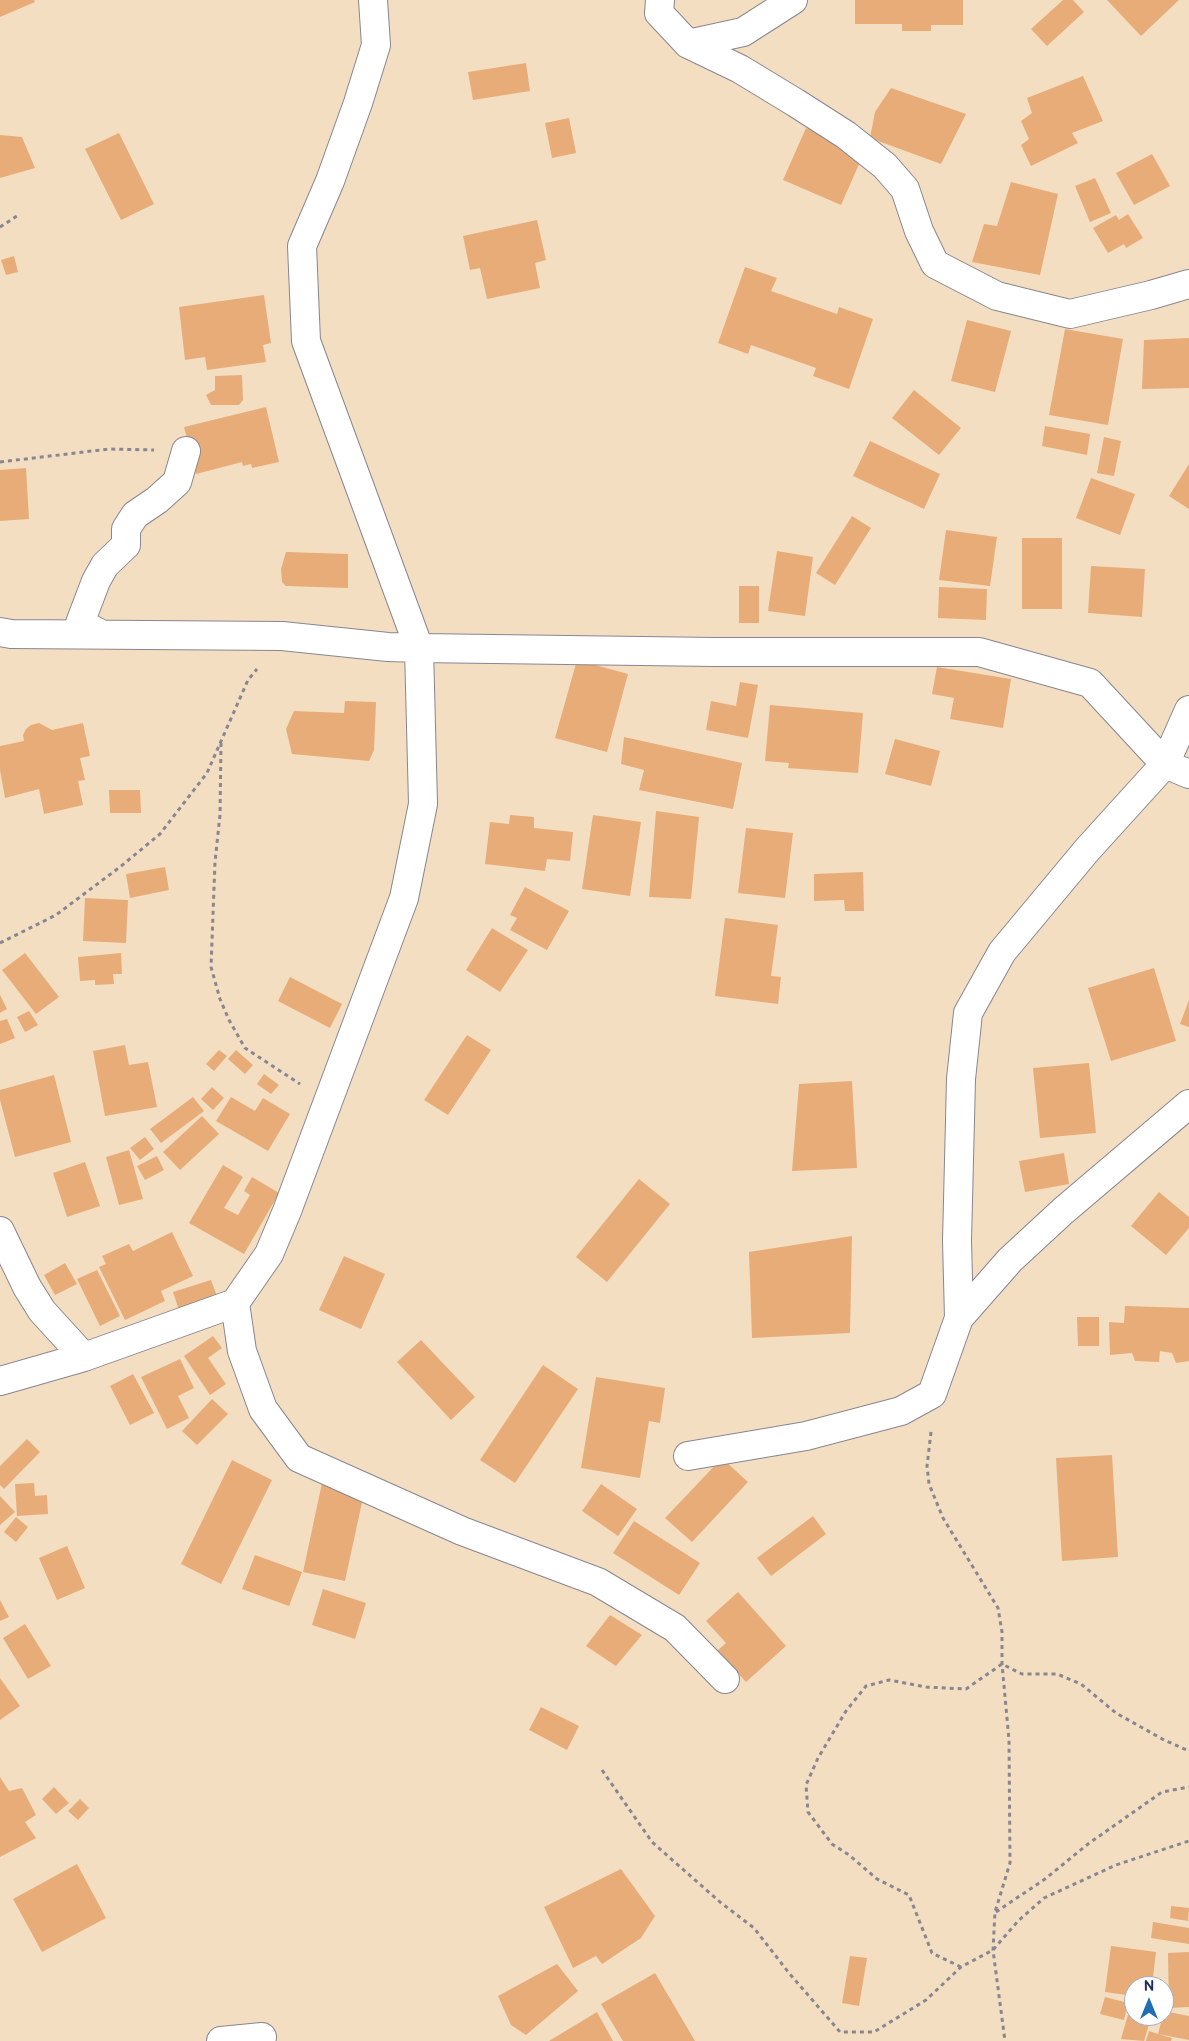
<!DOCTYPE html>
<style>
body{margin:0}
#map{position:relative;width:1189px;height:2041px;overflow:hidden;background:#f4dec2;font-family:"Balsamiq Sans",sans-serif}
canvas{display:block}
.north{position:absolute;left:1124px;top:1976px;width:50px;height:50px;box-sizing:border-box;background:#fff;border:1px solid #a4acbf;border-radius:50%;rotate:0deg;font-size:14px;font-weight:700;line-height:20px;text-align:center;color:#1b2f5e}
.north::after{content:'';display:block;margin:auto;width:18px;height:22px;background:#1f6fb2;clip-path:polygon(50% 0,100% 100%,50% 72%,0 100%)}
</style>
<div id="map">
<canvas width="1189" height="2041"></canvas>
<div class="north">N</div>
</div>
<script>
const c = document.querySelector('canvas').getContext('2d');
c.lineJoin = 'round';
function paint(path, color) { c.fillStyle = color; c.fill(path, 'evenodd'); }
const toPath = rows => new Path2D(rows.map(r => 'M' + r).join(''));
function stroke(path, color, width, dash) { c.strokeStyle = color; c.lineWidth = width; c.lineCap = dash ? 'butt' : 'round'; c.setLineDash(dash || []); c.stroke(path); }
paint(toPath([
 [0,0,34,0,35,2,0,17],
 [855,0,963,0,963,25,931,25,931,31,902,31,902,24,855,24],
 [1063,0,1073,0,1084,12,1047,46,1031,29],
 [1107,0,1179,0,1141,36],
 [526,63,530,91,473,100,468,72],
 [1083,76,1103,121,1072,133,1078,143,1031,166,1021,145,1029,139,1021,121,1032,113,1027,98],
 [891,88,966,114,941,164,870,138,875,112],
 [569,118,576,153,552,158,545,123],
 [806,128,864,153,841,205,783,180],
 [119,133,154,204,121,220,85,149],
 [0,135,22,137,35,168,0,178],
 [1152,154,1170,186,1134,205,1116,173],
 [1095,178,1111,213,1090,222,1075,186],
 [1011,182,1058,194,1040,275,972,262,984,224,997,226],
 [1128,214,1143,238,1126,248,1124,244,1108,253,1093,228,1116,215,1119,220],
 [537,220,546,260,535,263,540,288,487,299,480,268,470,270,463,236],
 [14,256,18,272,6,275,1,260],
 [745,267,777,278,771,291,837,314,839,307,873,319,849,389,813,376,816,368,751,345,748,354,718,343],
 [264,295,271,343,263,345,266,362,207,370,205,357,185,360,179,307],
 [967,320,1011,331,995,392,951,381],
 [1065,329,1123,339,1108,425,1049,415],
 [1189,338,1189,388,1142,389,1144,340],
 [242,375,243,400,239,405,211,405,206,395,215,390,215,376],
 [914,390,961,428,939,455,892,418],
 [266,407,279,462,252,468,251,464,243,466,242,462,196,474,184,427],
 [1045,426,1090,434,1087,455,1042,446],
 [1104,437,1121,441,1114,476,1097,473],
 [870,441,940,474,924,509,853,476],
 [1189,464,1189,509,1169,496],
 [26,468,29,519,0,521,0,470],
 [1091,478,1135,494,1120,535,1076,518],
 [852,516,871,528,835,585,816,573],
 [946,530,997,537,990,586,939,580],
 [1022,538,1062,538,1062,609,1022,609],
 [777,551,813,557,805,616,768,611],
 [286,552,348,554,348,588,286,586,282,582,281,569],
 [1091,566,1145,569,1142,617,1088,613],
 [739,586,759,586,759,623,739,623],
 [939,587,987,589,986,620,938,618],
 [577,660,628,674,607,752,555,738],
 [937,667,1011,679,1003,728,950,719,954,698,932,694],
 [740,682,758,685,748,738,706,730,711,701,736,706],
 [345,701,376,702,374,750,369,761,292,754,286,729,294,711,344,713],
 [770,705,863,713,858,773,788,768,789,763,765,761],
 [39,723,52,730,83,723,90,756,80,758,85,780,78,781,83,805,44,814,39,789,5,798,0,770,0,746,24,741,23,735,26,729,31,725],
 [624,737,742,763,733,809,639,790,644,770,621,764],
 [895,739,940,751,931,786,885,774],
 [109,790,140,790,141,813,110,813],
 [656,811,699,817,691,899,649,897],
 [510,815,534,817,534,828,573,832,570,861,547,859,545,871,485,864,490,822,509,824],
 [593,815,641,822,630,896,582,889],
 [746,828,793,833,785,898,738,893],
 [165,867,169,890,130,898,126,874],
 [863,872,864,911,845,911,844,900,814,901,814,874],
 [525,887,569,911,547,950,510,930,517,918,510,915],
 [85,898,128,900,126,943,83,941],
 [725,918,778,925,771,976,781,977,778,1004,715,996],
 [492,928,528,950,500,992,466,970],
 [25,953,59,997,36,1014,2,970],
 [121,953,122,974,113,974,114,984,95,985,95,980,80,981,78,957],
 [1154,968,1176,1041,1111,1061,1088,988],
 [290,977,342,1004,330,1028,278,1001],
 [0,995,7,1009,0,1013],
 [1189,1000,1189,1027,1180,1024],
 [29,1011,38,1025,25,1032,17,1017],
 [7,1019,15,1038,0,1044,0,1021],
 [467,1035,491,1050,448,1115,424,1100],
 [125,1045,129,1065,148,1062,157,1107,105,1116,93,1051],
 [219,1050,227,1056,214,1071,206,1064],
 [236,1050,253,1065,245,1074,228,1059],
 [1089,1063,1096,1133,1040,1138,1033,1068],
 [264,1074,279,1085,271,1094,257,1084],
 [54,1075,71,1142,15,1157,0,1100,0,1090],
 [852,1081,857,1168,792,1171,799,1084],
 [212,1087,224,1098,213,1110,201,1099],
 [193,1097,204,1111,161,1143,150,1129],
 [231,1097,255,1111,263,1098,290,1114,268,1151,216,1121],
 [202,1116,219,1134,180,1170,163,1152],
 [145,1137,154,1149,140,1160,130,1148],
 [129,1150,143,1199,119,1205,106,1157],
 [1064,1153,1069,1184,1025,1192,1019,1161],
 [157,1156,164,1170,145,1180,137,1166],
 [85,1162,100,1206,67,1217,53,1173],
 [223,1165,243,1177,224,1208,238,1215,250,1195,244,1191,252,1177,279,1193,244,1254,189,1223],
 [639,1179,670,1204,607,1282,576,1257],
 [1159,1192,1189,1217,1189,1228,1166,1255,1131,1226],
 [172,1232,193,1276,161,1291,165,1301,125,1320,99,1267,106,1264,102,1256,129,1244,133,1251],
 [852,1236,850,1333,752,1338,749,1252],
 [344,1256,385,1274,361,1329,319,1310],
 [65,1263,77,1284,55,1295,44,1275],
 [97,1270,120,1316,100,1326,77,1279],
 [211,1280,218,1299,180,1313,173,1292],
 [1125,1306,1189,1308,1189,1361,1176,1363,1172,1353,1160,1351,1159,1362,1135,1361,1132,1353,1110,1355,1109,1322,1124,1323],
 [1077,1317,1099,1317,1099,1346,1078,1346],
 [213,1336,222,1348,208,1358,226,1384,210,1395,184,1356],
 [421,1340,475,1397,451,1420,397,1362],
 [180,1359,194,1388,178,1396,189,1418,167,1429,141,1377],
 [543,1365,578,1389,515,1483,480,1460],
 [133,1374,154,1413,130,1425,110,1386],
 [596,1377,665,1388,660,1423,649,1421,640,1478,581,1468],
 [212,1399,228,1414,197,1445,182,1431],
 [27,1439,40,1452,4,1489,0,1485,0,1466],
 [1112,1455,1118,1557,1062,1561,1056,1458],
 [722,1458,748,1482,692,1542,665,1518],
 [232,1460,272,1480,221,1584,181,1564],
 [34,1483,35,1496,47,1495,48,1514,17,1516,15,1484],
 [322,1483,364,1493,345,1581,303,1572],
 [601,1484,637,1509,618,1536,582,1511],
 [0,1496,15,1512,0,1525],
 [813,1516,826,1534,771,1576,757,1558],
 [16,1517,28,1527,16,1542,4,1532],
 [634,1521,700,1563,679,1595,613,1553],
 [67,1546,85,1588,57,1600,39,1558],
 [255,1555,302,1572,289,1606,242,1589],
 [323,1589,366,1603,355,1639,312,1625],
 [738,1592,786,1646,746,1682,717,1651,726,1643,706,1621],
 [0,1600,9,1617,0,1621],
 [610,1615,642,1635,616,1666,586,1646],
 [25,1624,51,1666,28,1679,3,1638],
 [0,1678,20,1706,0,1720],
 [541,1707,579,1726,567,1750,529,1730],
 [0,1777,9,1791,22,1788,36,1815,25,1822,36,1838,0,1857],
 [54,1787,69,1803,56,1814,42,1799],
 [80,1799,89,1808,78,1820,68,1811],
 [77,1864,106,1918,42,1952,13,1899],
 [621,1869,655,1916,641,1938,602,1964,596,1956,573,1968,544,1907],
 [1171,1906,1189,1908,1188,1921,1170,1918],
 [1153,1922,1189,1928,1189,1944,1151,1938],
 [1111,1946,1156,1952,1152,1986,1134,1986,1134,1996,1105,1992],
 [1189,1952,1189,2007,1169,2008,1168,1953],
 [850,1956,867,1958,859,2006,842,2003],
 [557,1964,578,1991,526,2035,511,2025,498,1996],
 [655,1973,695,2041,623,2041,601,2004],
 [1105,1997,1128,2003,1124,2020,1100,2014],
 [1129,2011,1134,2013,1134,2016,1151,2017,1144,2041,1121,2039],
 [1164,2011,1189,2016,1189,2040,1158,2034,1172,2038,1171,2041,1146,2041,1149,2031,1158,2034],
 [597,2012,613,2041,549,2041]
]), '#e7ac78');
const street = toPath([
 [660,0,659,13,688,44,743,32,793,0],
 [688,44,740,69,796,103,846,135,885,166,905,189,919,231,935,264,997,296,1070,314,1151,295,1189,284],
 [0,632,11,634,282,636,388,647,419,648,715,652,979,652,1090,683,1165,764,1189,774],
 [99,633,80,623,96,581,105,565,126,545,126,529,135,515,157,500,177,482,186,451],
 [0,1231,27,1287,42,1311,84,1357],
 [235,1303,242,1351,263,1409,299,1458,462,1531,598,1582,675,1628,725,1679],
 [959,1318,957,1241,961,1079,968,1013,1002,952,1087,850,1165,764,1189,710],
 [0,1381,84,1357,235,1303,269,1254,287,1211,404,898,423,804,419,648,306,341,302,246,330,181,358,103,376,45,373,0],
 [688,1456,806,1436,901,1411,932,1394,959,1318,1010,1260,1063,1211,1189,1104],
 [221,2041,262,2037]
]);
stroke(street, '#888690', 30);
stroke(toPath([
 [0,227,20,214],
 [0,462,109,449,154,450],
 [221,743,220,815,215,862,211,967,220,999,229,1020,245,1048,300,1084],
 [0,943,56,915,120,867,160,834,207,773,248,680,257,669],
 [931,1432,927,1466,929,1484,943,1518,998,1608,1002,1632,1002,1664,1009,1740,1010,1863,995,1912,993,1950,1005,2041],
 [602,1770,652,1842,720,1902,754,1928,789,1973,840,2032,874,2032,926,2000,961,1967,993,1950,1018,1921,1044,1898,1116,1865,1189,1841],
 [996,1912,1045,1879,1088,1844,1162,1792,1189,1787],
 [961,1967,932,1953,909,1895,877,1879,849,1855,832,1844,808,1812,806,1785,818,1758,846,1711,866,1686,889,1680,926,1687,966,1689,1002,1664,1022,1674,1057,1674,1081,1684,1116,1713,1164,1740,1189,1751]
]), '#888690', 3, [4, 4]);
stroke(street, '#fff', 28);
</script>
